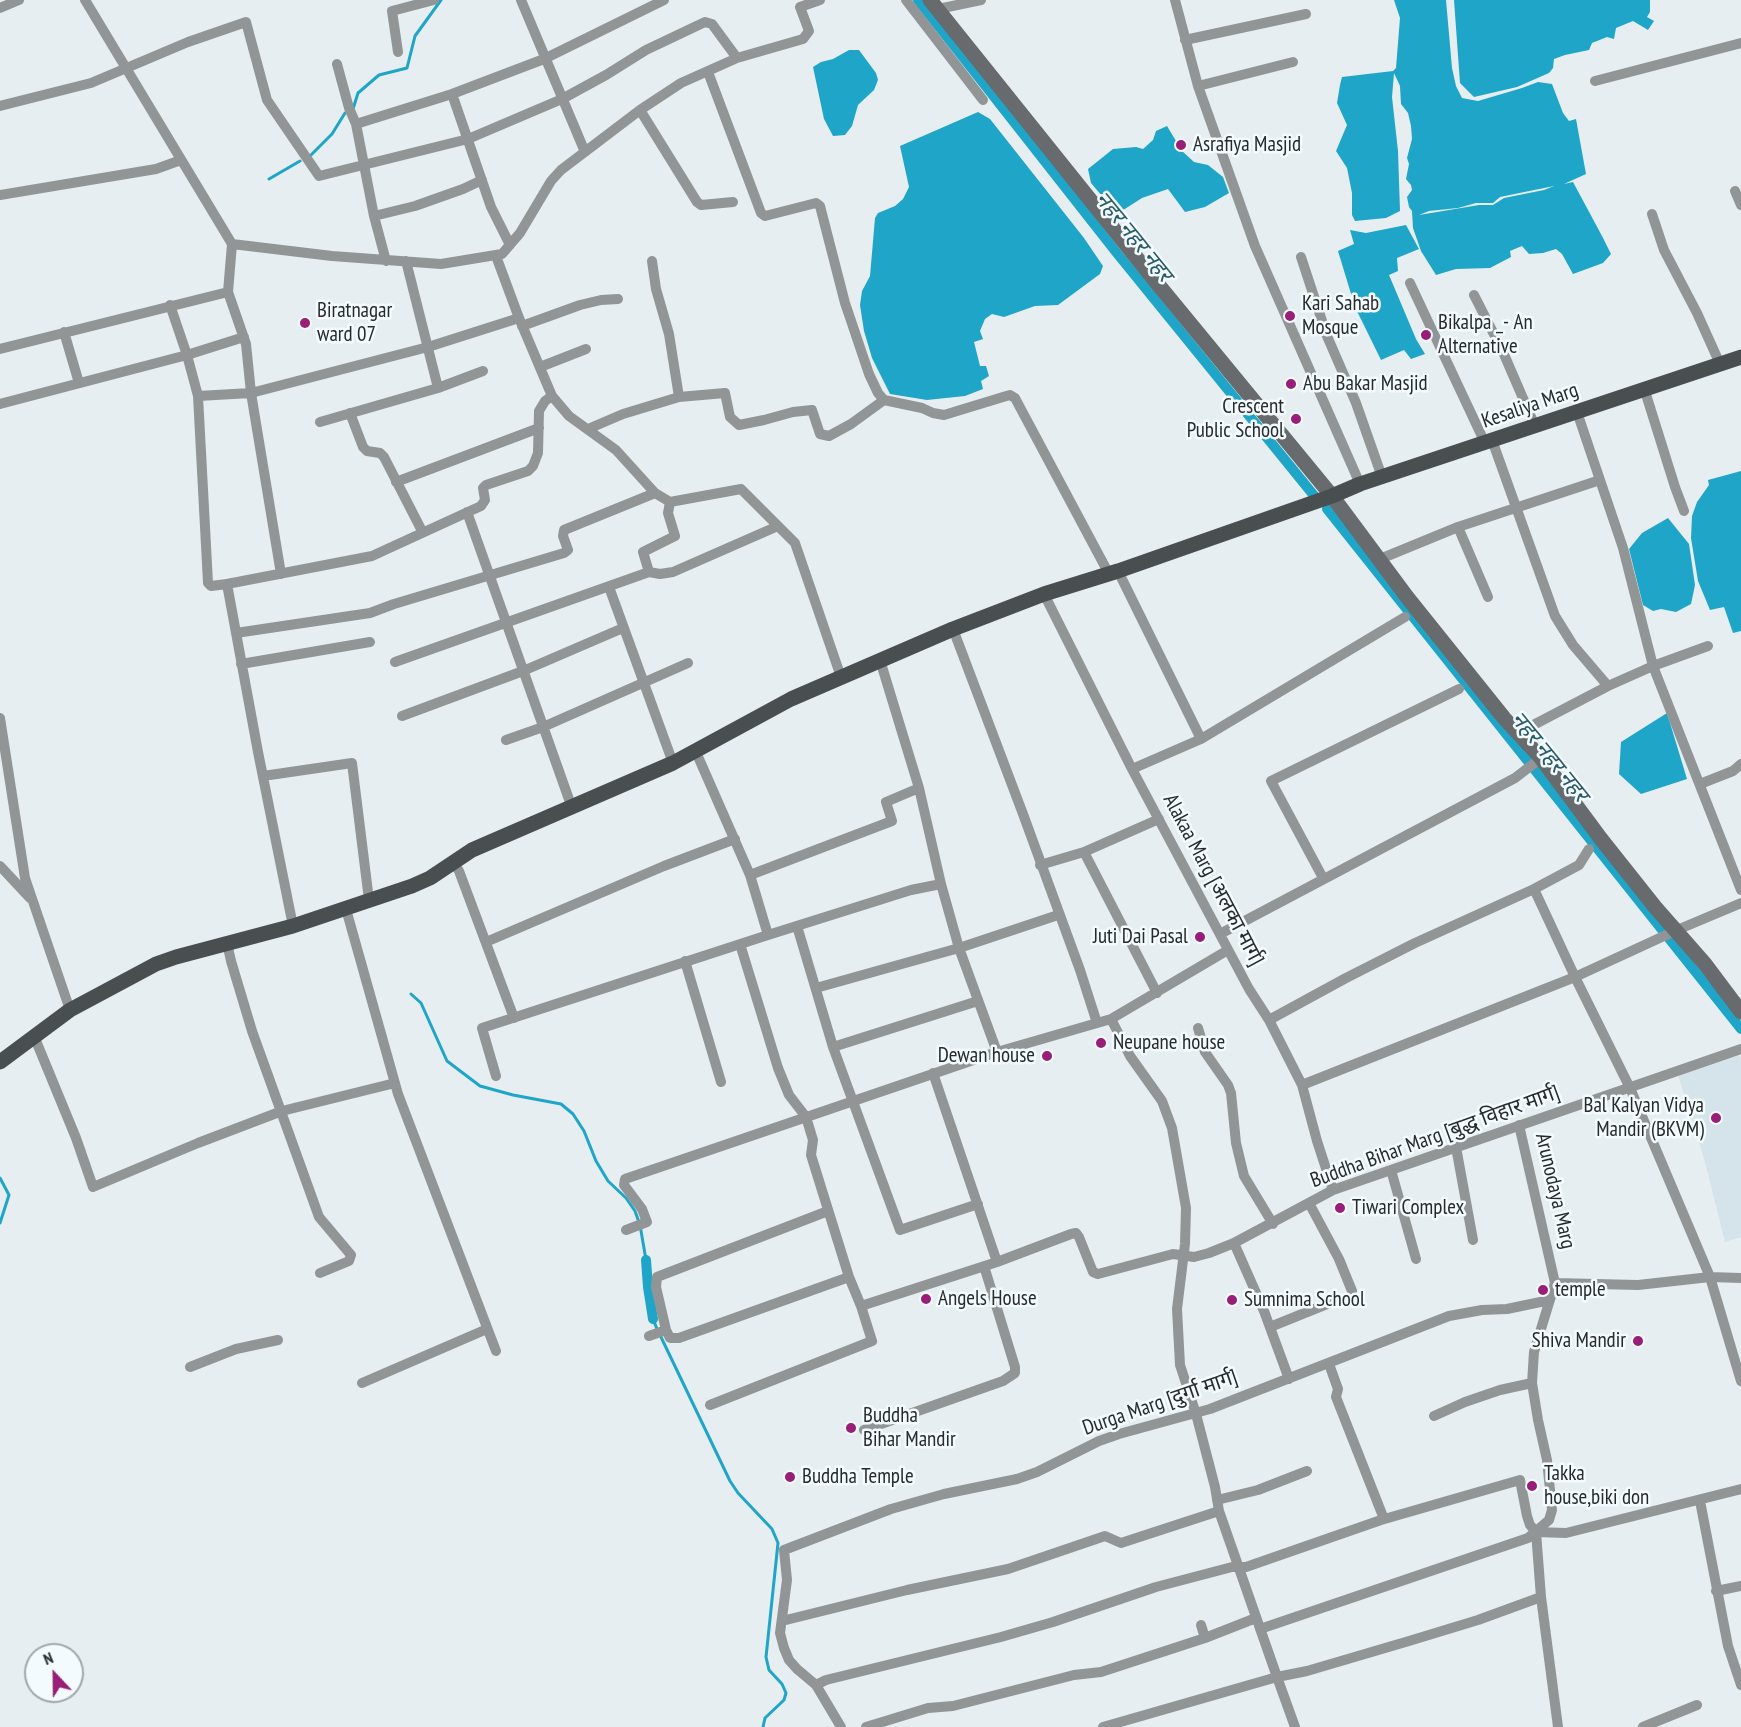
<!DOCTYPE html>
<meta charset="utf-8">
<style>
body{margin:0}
#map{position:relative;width:1741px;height:1727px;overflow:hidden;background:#e7eef1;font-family:"PT Sans Narrow",sans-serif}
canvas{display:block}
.north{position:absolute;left:24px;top:1643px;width:60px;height:60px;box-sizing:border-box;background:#f4fbfe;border:2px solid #a2a7aa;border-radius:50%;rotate:338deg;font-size:16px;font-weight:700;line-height:24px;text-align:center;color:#272a2b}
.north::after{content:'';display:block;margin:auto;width:21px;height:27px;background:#981e77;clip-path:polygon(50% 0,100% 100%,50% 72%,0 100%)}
</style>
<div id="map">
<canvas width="1741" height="1727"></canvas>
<div class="north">N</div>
</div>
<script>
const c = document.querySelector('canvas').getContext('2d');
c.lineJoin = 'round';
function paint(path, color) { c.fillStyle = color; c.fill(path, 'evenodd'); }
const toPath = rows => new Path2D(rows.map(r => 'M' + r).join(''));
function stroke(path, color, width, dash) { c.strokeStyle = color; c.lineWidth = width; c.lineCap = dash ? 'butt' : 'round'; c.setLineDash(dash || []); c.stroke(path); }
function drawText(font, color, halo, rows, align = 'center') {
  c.font = font + ' "PT Sans Narrow","Noto Sans Devanagari",sans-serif'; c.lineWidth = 5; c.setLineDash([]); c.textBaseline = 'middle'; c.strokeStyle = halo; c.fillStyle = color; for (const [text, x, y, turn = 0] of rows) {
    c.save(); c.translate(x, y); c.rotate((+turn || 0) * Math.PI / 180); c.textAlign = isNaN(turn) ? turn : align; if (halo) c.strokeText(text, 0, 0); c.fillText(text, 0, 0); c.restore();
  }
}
paint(toPath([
 [1738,1054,1741,1058,1741,1237,1725,1242,1705,1162,1678,1075]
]), '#d5e4ea');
paint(toPath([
 [1394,0,1446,0,1452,68,1456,86,1462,98,1478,101,1522,88,1538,82,1552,84,1563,113,1569,121,1576,119,1586,174,1564,184,1573,182,1602,236,1611,254,1603,263,1573,274,1562,254,1556,249,1543,253,1529,254,1522,246,1510,251,1511,257,1490,268,1456,269,1436,275,1421,251,1413,228,1412,211,1409,207,1407,197,1412,190,1411,185,1406,179,1409,164,1407,158,1412,139,1411,126,1408,113,1401,104,1400,86,1394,73,1392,97,1398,151,1400,211,1386,218,1355,221,1352,215,1352,193,1347,168,1336,151,1347,125,1337,103,1340,85,1342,77,1393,71,1396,68,1400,18],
 [1554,186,1544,190,1504,198,1493,205,1479,205,1419,215,1429,211,1458,208,1476,203,1493,203,1500,197],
 [1454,0,1650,0,1650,12,1647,17,1654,21,1648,30,1633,21,1616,28,1614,39,1607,37,1592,43,1589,50,1565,55,1554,59,1553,68,1549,73,1517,87,1474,97,1460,83],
 [849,50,859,50,876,73,878,80,874,90,858,105,852,126,845,135,833,136,824,119,813,67,821,62,833,59],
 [978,112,990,119,1084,238,1103,266,1100,274,1058,305,1035,306,1004,317,992,314,985,319,980,331,983,339,974,342,980,366,986,366,989,376,981,381,983,389,965,396,927,400,890,394,872,358,864,331,860,305,862,291,870,276,875,218,878,213,895,206,903,199,909,187,900,146],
 [1167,126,1182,151,1194,162,1208,165,1223,177,1229,193,1205,207,1185,212,1168,189,1142,198,1117,214,1091,183,1088,169,1113,149,1136,147,1143,149,1153,140,1156,131],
 [1406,225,1419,249,1397,258,1398,271,1389,275,1416,339,1425,354,1411,359,1404,350,1381,360,1355,307,1338,251,1354,244,1350,230,1366,233],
 [1741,471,1741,631,1733,633,1724,607,1710,610,1698,581,1691,538,1692,516,1697,502,1709,485,1708,480],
 [1668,518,1689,544,1695,585,1691,604,1676,612,1661,609,1653,611,1643,605,1629,549,1642,533],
 [1667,713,1687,779,1641,794,1619,774,1621,742]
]), '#1ea5c7');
stroke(toPath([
 [353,109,358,93,379,75,407,68,415,36,441,0],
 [311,155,332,134,345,113],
 [269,179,300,161],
 [411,994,421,1003,447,1061,480,1086,513,1095,561,1104,573,1114,584,1131,596,1161,608,1181,626,1198,635,1211,640,1225,646,1260],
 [0,1178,9,1195,0,1223],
 [653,1319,657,1329],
 [660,1335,730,1481,738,1493,772,1529,778,1543,766,1657,769,1670,782,1684,786,1693,784,1700,765,1718,763,1727]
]), '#1ea5c7', 3);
stroke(toPath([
 [918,0,1116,252,1316,498],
 [1327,509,1741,1029],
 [646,1260,648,1287,653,1319]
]), '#1ea5c7', 10);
stroke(toPath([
 [85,0,232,244,332,256,441,264,502,254,520,233,551,181,561,170,640,110,681,83,737,58,803,39,809,31,800,7,820,0],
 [521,0,585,152],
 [906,0,983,100],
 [1175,0,1198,86,1255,246,1360,484],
 [0,8,19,0],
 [938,9,981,0],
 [1185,40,1306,14],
 [398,52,392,11,434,0],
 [337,64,349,108,356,124,374,216,386,261],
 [708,72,761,213,765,216,816,203,820,206,845,303,869,374,878,393,884,400,922,408,933,413,944,415,1003,397,1010,395,1015,398,1109,574],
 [1595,81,1741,43],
 [1198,86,1293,62],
 [452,94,491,207,510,245],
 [0,106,91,83,188,42,246,22,267,100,319,176,468,139,562,99,606,75,646,50,705,22,712,24,737,58],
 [640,110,697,202,701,205,733,202],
 [356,124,452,94,544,59,664,0],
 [1735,191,1741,205],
 [0,195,156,169,181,160],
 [1652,214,1664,250,1697,313,1720,364],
 [374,216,415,206,463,189,482,180],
 [496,256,519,318,552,396,569,416,616,450,655,493,670,502,741,489,795,543,841,677],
 [1301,257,1327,336,1356,403,1382,477],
 [406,261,438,388],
 [1410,283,1485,443],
 [228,292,246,344,251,393,281,574],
 [1474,295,1503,352,1535,426],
 [170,305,187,355,198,396,208,583,211,586,227,584,258,752,293,926],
 [522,326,580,305,601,300,618,299],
 [64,332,79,383],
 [0,349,228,292,232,244],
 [540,367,586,349],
 [1644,388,1675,487,1684,511],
 [198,396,251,393,428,347,519,318],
 [679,397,725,393,730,417,739,425,764,420,793,412,812,410,820,434,829,436,851,424,884,400],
 [0,404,187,355,244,337],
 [1577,412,1623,548,1653,666,1741,890],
 [350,413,363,447,367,451,380,453,384,457,422,531],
 [320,422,438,388,483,371],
 [588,429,623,414,679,397,669,334,656,289,652,261],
 [1492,440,1555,616,1573,645,1608,686],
 [396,482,539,428],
 [467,512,571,805],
 [1458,527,1488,597],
 [1380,559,1458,527,1600,480],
 [1118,571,1201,739],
 [649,572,643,552,675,536,668,513,670,502],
 [227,584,372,556,481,506,485,500,483,488,486,485,528,471,533,466,538,453,539,411,545,401,552,396],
 [609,587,673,763],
 [1044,594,1132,769,1249,989,1269,1020,1302,1085,1317,1141,1333,1190],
 [953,629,1023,814,1080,970,1097,1023],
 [236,633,370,613,394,604,564,553,568,550,563,536,564,530,655,493],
 [880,660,919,788,941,884,959,948,997,1052],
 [395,662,649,572,660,574,673,572,778,526],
 [241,664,370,642],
 [402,716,523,671,623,628],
 [0,718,25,878,70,1010],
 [1518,733,1608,686,1653,666,1708,646],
 [506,740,543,727,688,663],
 [696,752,750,875,768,935,911,890,941,884],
 [1132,769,1201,739,1405,617],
 [263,776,352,763,369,900],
 [1700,784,1733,771,1741,764],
 [1084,852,1157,993],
 [453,862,459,871,514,1018],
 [1040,865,1084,852,1159,819],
 [0,866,30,898],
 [750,875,892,821,886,802,919,788],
 [1323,878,1271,781,1459,689],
 [1534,889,1575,977,1630,1088,1710,1277,1741,1381],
 [346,909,398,1094,496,1351],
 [797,926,833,1047,900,1230,978,1204],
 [1220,934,1515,778,1541,758],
 [486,942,664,866,735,839],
 [227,943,231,961,252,1031,319,1217,351,1255,349,1261,320,1273],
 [740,944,778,1068,789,1095,806,1117,813,1140,811,1155,849,1277],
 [685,961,721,1082],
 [816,988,959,948,1058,915],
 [1111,1019,1130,1056,1162,1101,1172,1128,1186,1208,1185,1244,1177,1309,1180,1365,1196,1414,1215,1487,1219,1511,1277,1677,1307,1671,1409,1641,1478,1620,1541,1597],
 [1269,1020,1346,978,1415,943,1534,889,1579,865,1589,849],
 [1198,1028,1205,1052,1228,1085,1231,1093,1236,1143,1244,1176,1273,1224],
 [34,1036,76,1138,93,1187,198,1143,282,1111,395,1083],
 [833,1047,978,1001],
 [933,1073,997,1262],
 [496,1076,482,1028,768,935],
 [1302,1085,1575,977,1677,930,1741,903],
 [1456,1147,1473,1240],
 [1391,1170,1416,1259],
 [1309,1203,1339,1259,1352,1291],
 [828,1211,657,1277,656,1287,666,1330,670,1338,679,1338,849,1277,861,1306],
 [626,1230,647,1222,642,1209,624,1185,625,1179,997,1052,1111,1019,1228,950],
 [1234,1243,1264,1311,1289,1379],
 [1555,1283,1638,1285,1710,1277,1741,1278],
 [1270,1327,1337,1300],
 [649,1336,666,1330],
 [1329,1364,1338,1389,1336,1397,1384,1519],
 [190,1367,236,1349,278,1340],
 [362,1383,487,1329],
 [710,1405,872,1341,861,1306,997,1262,1071,1234,1076,1233,1079,1237,1093,1272,1098,1274,1173,1254,1194,1257,1209,1253,1234,1243,1333,1190,1741,1049],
 [1434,1416,1465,1402,1500,1390,1532,1383],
 [864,1430,1003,1381,1015,1373,1015,1367,984,1266],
 [1217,1500,1258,1490,1307,1471],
 [1700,1501,1728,1646,1741,1685],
 [1536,1532,1566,1533,1741,1489],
 [1536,1532,1541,1597,1558,1727],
 [1716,1591,1741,1586],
 [782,1621,907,1590,1008,1569,1105,1536,1121,1543,1219,1511],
 [1201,1625,1205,1638],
 [1260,1629,1528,1538,1549,1520,1552,1510,1547,1460,1538,1420,1532,1383,1534,1352,1555,1283,1519,1125],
 [816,1685,826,1680,1001,1637,1053,1622,1156,1587,1232,1567,1246,1567,1381,1520,1520,1480,1527,1516,1530,1525,1536,1532],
 [841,1727,816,1685,797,1669,789,1660,784,1648,780,1633,787,1580,784,1550,891,1509,944,1494,1017,1479,1037,1472,1099,1441,1119,1434,1210,1409,1449,1316,1482,1310,1507,1309,1550,1300],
 [866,1727,928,1708,953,1706,1074,1675,1101,1672,1205,1638,1256,1618],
 [1103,1727,1277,1677,1295,1727],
 [1643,1727,1697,1705]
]), '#929596', 10);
stroke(toPath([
 [930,0,1156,282,1332,496,1407,597,1504,718,1541,758,1601,839,1655,907,1705,964,1741,1012]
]), '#676b6d', 15);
stroke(toPath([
 [0,1062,70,1010,156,964,176,957,293,926,412,886,430,878,472,850,673,763,791,699,953,629,1044,594,1118,571,1332,496,1360,484,1741,357]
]), '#494e50', 15);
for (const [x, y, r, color] of [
 [1181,145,6,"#981e77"],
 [1290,316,6,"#981e77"],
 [305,323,6,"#981e77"],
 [1426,335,6,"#981e77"],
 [1291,384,6,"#981e77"],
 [1296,419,6,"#981e77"],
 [1200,937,6,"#981e77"],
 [1101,1043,6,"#981e77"],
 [1047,1056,6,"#981e77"],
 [1716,1118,6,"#981e77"],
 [1340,1208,6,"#981e77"],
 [1543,1290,6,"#981e77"],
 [926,1299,6,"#981e77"],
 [1232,1300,6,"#981e77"],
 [1638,1341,6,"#981e77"],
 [851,1428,6,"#981e77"],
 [790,1477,6,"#981e77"],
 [1532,1486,6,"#981e77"]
]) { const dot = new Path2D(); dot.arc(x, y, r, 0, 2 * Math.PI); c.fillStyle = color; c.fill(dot); stroke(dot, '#f4fbfe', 2); }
drawText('21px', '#272a2b', '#f4fbfe', [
 ["Asrafiya Masjid",1193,145],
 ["Kari Sahab",1302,304],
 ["Mosque",1302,328],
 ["Biratnagar",317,311],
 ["ward 07",317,335],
 ["Bikalpa _- An",1438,323],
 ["Alternative",1438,347],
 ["Abu Bakar Masjid",1303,384],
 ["Crescent",1284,407,"right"],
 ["Public School",1284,431,"right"],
 ["Juti Dai Pasal",1188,937,"right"],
 ["Neupane house",1113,1043],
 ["Dewan house",1035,1056,"right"],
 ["Bal Kalyan Vidya",1704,1106,"right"],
 ["Mandir (BKVM)",1704,1130,"right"],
 ["Tiwari Complex",1352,1208],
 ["temple",1555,1290],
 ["Angels House",938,1299],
 ["Sumnima School",1244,1300],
 ["Shiva Mandir",1626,1341,"right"],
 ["Buddha",863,1416],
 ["Bihar Mandir",863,1440],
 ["Takka",1544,1474],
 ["house,biki don",1544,1498],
 ["Buddha Temple",802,1477]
], 'left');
drawText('21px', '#272a2b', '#f4fbfe', [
 ["Kesaliya Marg",1530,406,-19],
 ["Alakaa Marg [अलका मार्ग]",1213,880,62],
 ["Buddha Bihar Marg [बुद्ध विहार मार्ग]",1435,1137,-20],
 ["Arunodaya Marg",1555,1191,77],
 ["Durga Marg [दुर्गा मार्ग]",1160,1403,-19]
]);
drawText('italic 22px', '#295b69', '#f4fbfe', [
 ["नहर नहर नहर",1133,237,51],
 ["नहर नहर नहर",1549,757,51]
]);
</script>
